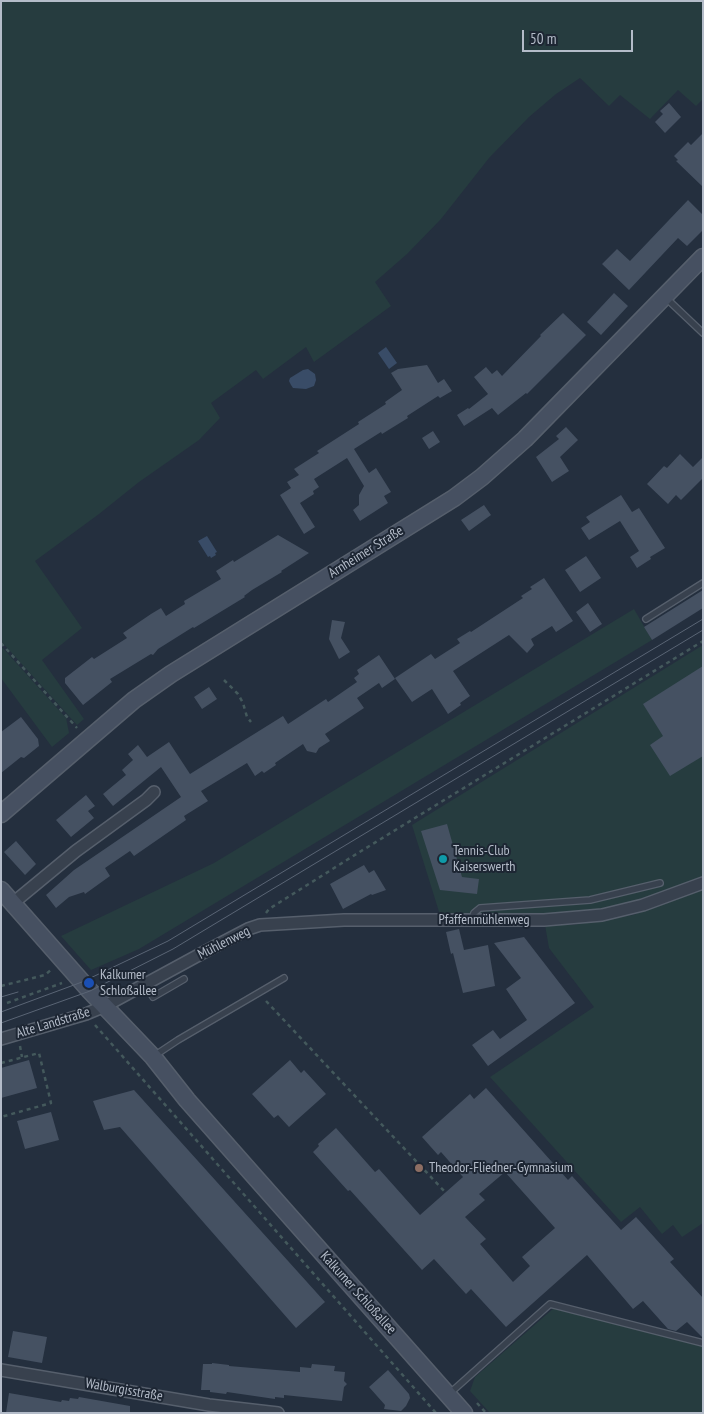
<!DOCTYPE html>
<meta charset="utf-8">
<style>
body{margin:0}
#map{position:relative;width:704px;height:1414px;overflow:hidden;background:#242f3e;font-family:"PT Sans Narrow",sans-serif}
canvas{display:block}
.frame{position:absolute;inset:0;border:2px solid #b4bcc9;pointer-events:none}
.scale{position:absolute;left:522px;top:30px;width:111px;height:22px;box-sizing:border-box;border:2px solid #b4bcc9;border-top:0;padding-left:6px;font-size:15px;line-height:18px;white-space:nowrap;color:#b4bcc9;-webkit-text-stroke:4px #1d2633;paint-order:stroke}
</style>
<div id="map">
<canvas width="704" height="1414"></canvas>
<div class="frame"></div>
<div class="scale">50 m</div>
</div>
<script>
const c = document.querySelector('canvas').getContext('2d');
c.lineJoin = 'round';
function paint(path, color) { c.fillStyle = color; c.fill(path, 'evenodd'); }
const toPath = rows => new Path2D(rows.map(r => 'M' + r).join(''));
function stroke(path, color, width, dash) { c.strokeStyle = color; c.lineWidth = width; c.lineCap = dash ? 'butt' : 'round'; c.setLineDash(dash || []); c.stroke(path); }
function drawText(font, color, halo, rows, align = 'center') {
  c.font = font + ' "PT Sans Narrow",sans-serif'; c.lineWidth = 4; c.setLineDash([]); c.textBaseline = 'middle'; c.strokeStyle = halo; c.fillStyle = color; for (const [text, x, y, turn = 0] of rows) {
    c.save(); c.translate(x, y); c.rotate((+turn || 0) * Math.PI / 180); c.textAlign = isNaN(turn) ? turn : align; if (halo) c.strokeText(text, 0, 0); c.fillText(text, 0, 0); c.restore();
  }
}
paint(toPath([
 [1,1,703,1,703,99,696,106,678,90,650,119,620,95,609,106,580,78,556,94,529,117,489,158,441,219,407,254,375,282,391,306,314,362,306,347,263,379,256,370,211,403,220,418,199,440,139,482,99,514,35,561,82,628,42,660,84,719,77,725,1,641],
 [634,609,652,640,139,949,91,970,61,936,214,863],
 [703,645,703,878,640,901,577,914,476,916,440,915,412,825],
 [1,646,66,718,69,733,52,747,1,678],
 [703,890,703,1223,682,1237,673,1225,662,1234,640,1207,621,1222,490,1077,594,1007,549,948,545,925,573,925,633,915],
 [554,1308,703,1346,703,1413,490,1413,470,1391,475,1377]
]), '#263c3f');
paint(toPath([
 [386,347,397,363,389,369,378,353],
 [308,369,315,374,316,380,314,386,306,389,293,388,291,385,289,381,290,378,303,370],
 [207,536,217,552,215,553,216,555,211,558,210,556,208,557,198,541]
]), '#394c67');
paint(toPath([
 [669,103,681,117,665,133,655,122,663,114,660,111],
 [703,133,703,187,676,161,678,160,674,156,688,142,691,145],
 [688,200,703,215,703,230,687,246,678,238,629,290,602,264,617,249,630,261],
 [614,293,628,306,601,335,587,322],
 [563,313,586,335,527,394,526,393,498,415,492,408,464,426,457,415,468,408,469,409,488,394,474,377,486,367,492,374,497,370,502,376,541,336,540,335],
 [427,365,438,383,444,379,452,391,440,398,438,396,407,416,408,418,382,434,381,432,354,449,369,473,376,468,391,492,384,496,388,503,360,521,353,510,359,505,359,495,364,486,347,458,314,479,319,487,313,491,314,494,300,503,315,527,304,534,280,495,291,488,287,482,299,475,294,469,319,453,317,451,359,424,358,422,386,404,385,402,402,390,391,373,398,369],
 [566,427,578,440,560,457,569,471,552,482,536,457,559,439,556,436],
 [433,431,440,442,429,449,422,438],
 [680,454,693,467,703,457,703,478,681,500,676,495,668,504,647,484,664,466,667,468],
 [621,495,632,512,639,508,665,548,650,557,651,559,637,568,630,557,639,551,620,521,589,540,581,528,590,522,586,517],
 [484,505,491,515,469,531,461,520],
 [278,535,309,553,281,571,282,572,252,590,244,596,245,597,194,628,193,627,158,649,153,655,151,654,110,679,112,682,83,705,65,683,65,678,92,657,94,659,127,638,123,633,151,614,161,608,166,616,185,604,184,601,221,579,216,571,233,560,234,562],
 [586,556,601,578,580,592,565,570],
 [544,578,573,621,556,632,552,626,531,639,534,645,527,653,509,635,453,671,470,696,460,703,461,705,448,714,432,689,412,702,395,678,431,654,435,659,460,643,457,639,470,631,471,632,523,598,521,596,532,589,530,587],
 [703,590,703,608,652,640,644,627],
 [588,603,602,624,590,632,576,612],
 [332,620,345,622,341,638,350,652,339,659,329,639],
 [379,655,395,679,382,688,379,683,357,698,364,708,325,734,330,741,319,748,316,753,307,751,303,744,275,763,276,765,264,773,262,771,255,776,247,763,201,791,208,801,184,816,186,820,134,856,130,851,105,868,110,876,85,894,84,892,69,897,56,908,46,895,74,870,181,797,161,767,113,806,103,794,126,775,122,770,133,760,128,754,138,745,147,757,169,742,190,774,283,716,288,724,326,699,328,702,357,682,354,678,359,674,357,670],
 [703,666,703,756,670,776,650,745,663,736,643,704],
 [209,687,217,699,202,709,194,697],
 [21,717,38,739,39,746,24,758,21,757,1,773,1,732],
 [86,795,95,806,88,811,94,818,71,837,56,820],
 [447,824,462,877,479,879,477,894,440,890,421,831],
 [16,841,36,864,25,875,4,852],
 [364,865,369,873,374,870,386,890,372,895,371,894,343,909,330,884],
 [459,929,464,950,488,945,495,986,463,993,453,953,451,954,446,932],
 [524,937,575,1003,488,1066,472,1045,493,1030,500,1039,527,1020,506,989,521,978,494,943],
 [29,1060,37,1088,1,1098,1,1068],
 [290,1060,301,1073,304,1070,326,1094,289,1127,278,1115,274,1118,252,1094],
 [486,1088,568,1180,572,1176,621,1230,636,1217,674,1259,670,1262,703,1298,703,1338,687,1322,676,1331,668,1329,643,1301,633,1309,587,1255,506,1327,471,1289,466,1294,434,1259,422,1270,350,1190,348,1191,313,1152,319,1146,318,1144,336,1128,375,1172,379,1169,420,1215,463,1177,441,1152,438,1155,422,1137,470,1094,474,1099],
 [505,1172,555,1228,522,1257,530,1266,513,1282,480,1244,486,1239,465,1217,485,1200,479,1194],
 [134,1090,325,1302,296,1328,120,1127,104,1130,93,1101],
 [51,1112,59,1140,25,1149,17,1121],
 [13,1331,47,1337,42,1363,8,1357],
 [212,1363,229,1365,229,1366,300,1372,300,1367,311,1368,312,1364,335,1366,334,1371,345,1372,344,1381,347,1384,344,1387,342,1401,284,1395,284,1398,275,1397,275,1399,227,1392,226,1394,210,1392,210,1390,201,1390,203,1364,212,1364],
 [388,1370,409,1394,410,1398,406,1406,401,1411,384,1409,385,1405,369,1387],
 [9,1393,61,1402,62,1400,69,1401,70,1398,78,1399,79,1397,130,1406,130,1413,6,1413]
]), '#455162');
const lane = toPath([
 [666,298,703,333],
 [646,619,703,583],
 [472,920,474,913,480,908,590,900,660,883],
 [146,985,153,997,184,979],
 [154,1056,178,1040,284,978],
 [449,1394,550,1304,703,1343]
]);
const street = toPath([
 [13,903,76,851,146,800,154,792],
 [1,1039,86,1014,105,1006,208,950,248,929,260,925,344,920,544,920,579,917,602,915,643,905,703,883],
 [1,1370,209,1405,278,1413]
]);
const secondary = toPath([
 [1,814,134,700,171,674,454,498,482,477,525,439,703,257],
 [1,890,90,991,153,1057,187,1100,255,1177,464,1413]
]);
stroke(lane, '#565f6c', 8);
stroke(street, '#565f6c', 14);
stroke(secondary, '#565f6c', 19);
stroke(toPath([
 [1,643,77,728],
 [224,680,238,694,243,703,247,717,251,722],
 [266,913,269,909,358,853,703,641],
 [1,986,45,975,52,969],
 [266,1001,445,1192],
 [7,1003,62,983],
 [95,1025,436,1413],
 [20,1046,22,1057],
 [1,1063,39,1053,51,1103,1,1117],
 [477,1403,486,1413]
]), '#44595c', 2.5, [4, 4]);
stroke(lane, '#38414e', 5.5);
stroke(street, '#38414e', 11);
stroke(secondary, '#465061', 16);
stroke(toPath([
 [1,997,18,992],
 [1,1012,82,982,168,941,703,619],
 [1,1023,90,991,173,949,703,630]
]), '#5a6575', 1);
for (const [x, y, r, color] of [
 [443,859,5,"#0f9aa8"],
 [89,983,6,"#1a4fb4"],
 [419,1168,5,"#8d6e63"]
]) { const dot = new Path2D(); dot.arc(x, y, r, 0, 2 * Math.PI); c.fillStyle = color; c.fill(dot); stroke(dot, '#1d2633', 2); }
drawText('14px', '#b4bcc9', '#1d2633', [
 ["Arnheimer Straße",366,552,-32],
 ["Pfaffenmühlenweg",484,920],
 ["Mühlenweg",224,943,-27],
 ["Alte Landstraße",53,1023,-17],
 ["Kalkumer Schloßallee",358,1293,48],
 ["Walburgisstraße",124,1390,10]
]);
drawText('14px', '#b4bcc9', '#1d2633', [
 ["Tennis-Club",453,851],
 ["Kaiserswerth",453,867],
 ["Kalkumer",100,975],
 ["Schloßallee",100,991],
 ["Theodor-Fliedner-Gymnasium",429,1168]
], 'left');
</script>
